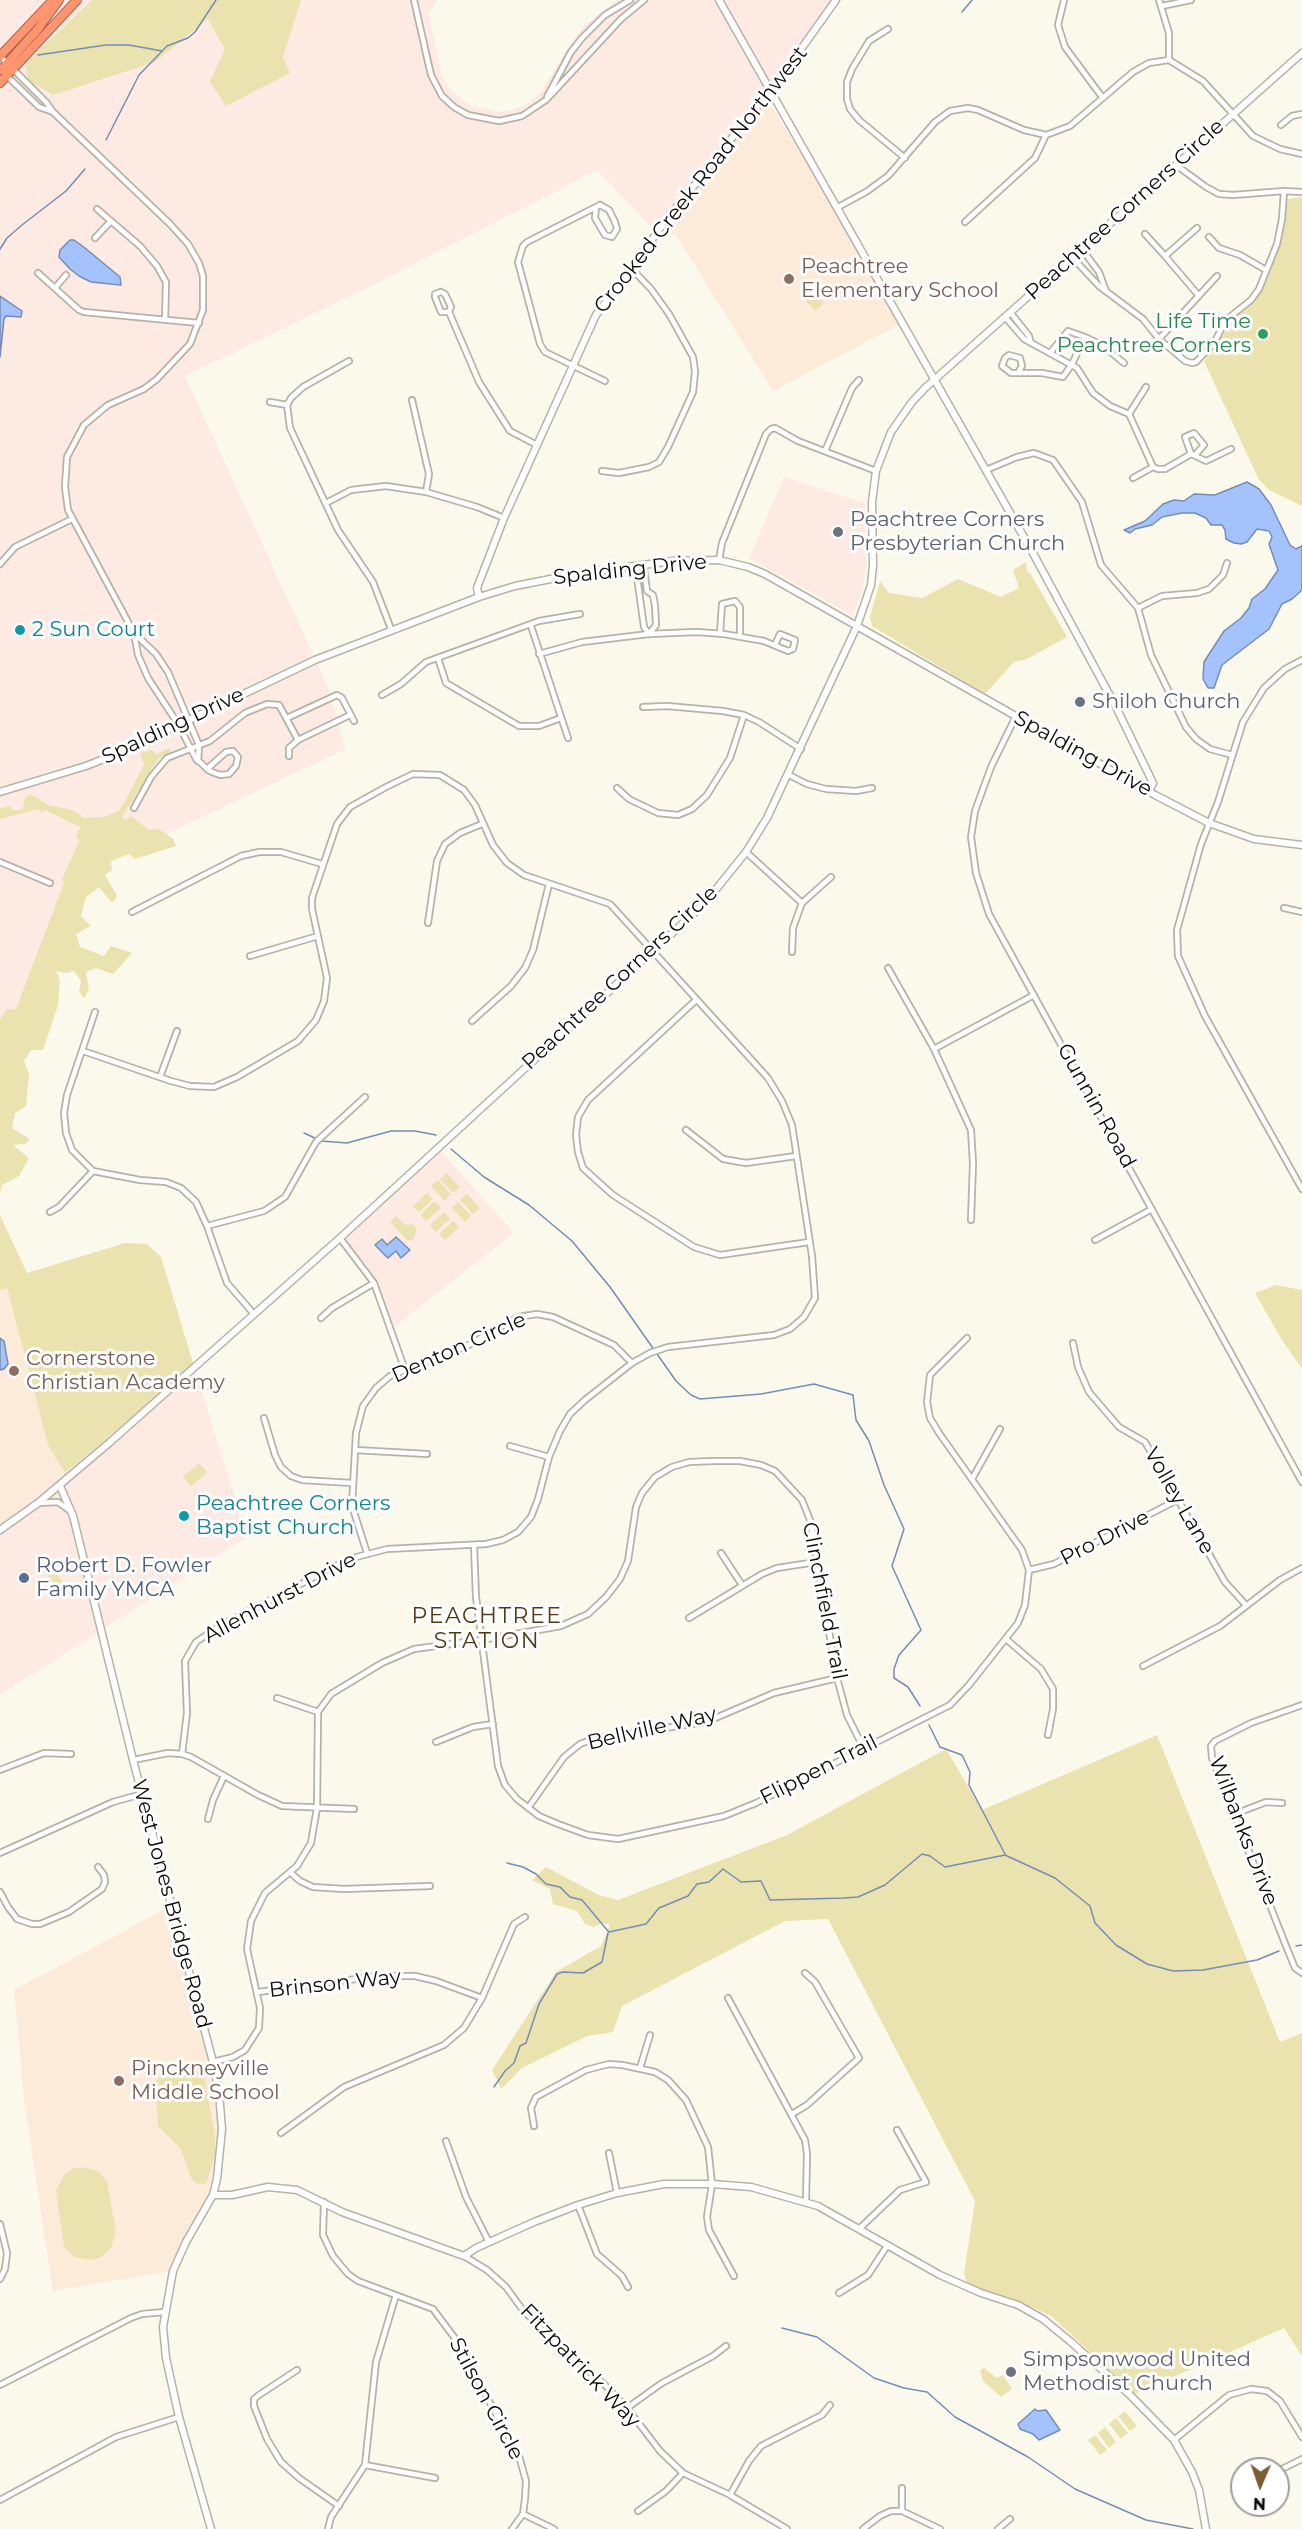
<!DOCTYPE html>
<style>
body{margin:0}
#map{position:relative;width:1302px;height:2529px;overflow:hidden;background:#fbf9ec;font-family:Montserrat,sans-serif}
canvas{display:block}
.north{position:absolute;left:1230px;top:2457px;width:60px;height:60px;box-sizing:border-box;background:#fff;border:2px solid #9e9e9c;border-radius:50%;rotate:182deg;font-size:16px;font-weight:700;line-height:24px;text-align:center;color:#0d0c08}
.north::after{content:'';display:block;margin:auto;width:21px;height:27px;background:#7b5d32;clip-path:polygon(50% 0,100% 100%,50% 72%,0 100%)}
</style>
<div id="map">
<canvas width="1302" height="2529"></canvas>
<div class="north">N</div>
</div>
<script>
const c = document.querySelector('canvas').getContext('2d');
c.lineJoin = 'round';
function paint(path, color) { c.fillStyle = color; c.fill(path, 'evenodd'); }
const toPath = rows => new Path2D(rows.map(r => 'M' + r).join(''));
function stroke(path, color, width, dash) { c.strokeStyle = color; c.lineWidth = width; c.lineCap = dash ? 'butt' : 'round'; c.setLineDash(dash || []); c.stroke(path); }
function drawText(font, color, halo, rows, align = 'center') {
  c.font = font + ' Montserrat,sans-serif'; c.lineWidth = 6; c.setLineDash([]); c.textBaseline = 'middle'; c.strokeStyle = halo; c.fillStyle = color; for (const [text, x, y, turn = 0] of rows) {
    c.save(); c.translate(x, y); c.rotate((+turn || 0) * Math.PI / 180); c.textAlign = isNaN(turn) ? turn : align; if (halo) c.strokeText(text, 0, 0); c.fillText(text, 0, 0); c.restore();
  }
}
paint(toPath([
 [0,0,438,0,431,10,428,11,441,73,449,88,471,106,499,112,513,110,527,104,542,91,570,44,585,25,617,0,831,0,766,98,656,232,597,170,379,282,185,376,327,685,346,749,90,870,0,1128],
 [784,477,865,503,866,571,862,593,852,615,749,558],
 [436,1146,514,1233,390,1330,380,1293,369,1268,341,1237],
 [0,1262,48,1445,65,1473,194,1366,247,1537,0,1695]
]), '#fdeae2');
paint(toPath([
 [766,98,807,163,902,323,773,391,676,235,656,232],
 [8,1293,48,1445,65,1473,0,1522,0,1297],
 [171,1906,213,2062,222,2129,217,2179,173,2271,53,2291,24,2100,14,1990]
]), '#fcebd9');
paint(toPath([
 [92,0,301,0,283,57,290,73,226,106,210,82,225,49,208,19,155,62,53,95,28,80,26,63],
 [1302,197,1302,506,1269,490,1258,478,1204,361,1242,307,1256,291,1275,249,1280,200],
 [808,286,824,303,815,311,800,294],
 [1026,562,1027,572,1030,573,1067,637,1027,659,1014,662,985,694,872,626,870,617,880,581,889,593,922,598,958,579,1001,597,1019,588,1013,570],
 [170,748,171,752,158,759,122,817,125,820,131,816,149,830,159,829,173,839,176,846,135,859,129,854,111,861,112,870,105,875,117,896,112,903,99,887,86,897,81,916,91,926,76,934,80,947,104,956,111,946,132,953,113,974,96,968,86,972,89,990,84,998,79,992,81,981,74,971,67,973,56,971,60,980,58,1005,43,1050,31,1050,24,1061,29,1074,26,1106,15,1113,12,1128,30,1139,25,1144,13,1145,29,1158,19,1176,2,1185,0,1194,0,1020,7,1009,16,1009,64,883,62,879,80,840,76,838,80,827,45,810,42,813,38,809,0,819,0,808,12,806,12,811,23,809,24,800,30,794,48,805,69,809,80,814,82,818,105,817,118,811,124,803,144,765,140,753,152,750,156,754],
 [447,1173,460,1187,453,1193,440,1179],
 [438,1180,451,1194,445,1201,431,1186],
 [427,1193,433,1199,419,1212,413,1206],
 [467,1194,480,1208,473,1214,460,1200],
 [434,1201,441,1208,426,1221,420,1215],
 [458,1202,471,1216,465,1222,452,1208],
 [444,1212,450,1219,436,1232,430,1225],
 [0,1215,27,1273,125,1243,147,1244,161,1257,194,1366,65,1473,48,1445,7,1288,0,1290],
 [396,1216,405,1225,413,1224,417,1229,413,1240,407,1240,390,1222],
 [453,1221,459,1227,445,1240,439,1234],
 [1276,1285,1302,1290,1302,1369,1282,1340,1255,1293],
 [199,1463,207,1472,191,1486,183,1477],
 [49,1560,65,1587,57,1591,41,1564],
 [1157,1735,1280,2042,1302,2033,1302,2356,1284,2328,1135,2394,1051,2316,1019,2301,967,2284,964,2273,975,2201,828,1919,785,1921,622,2006,613,2032,587,2036,522,2068,501,2089,492,2070,556,1972,601,1946,610,1925,602,1923,594,1927,585,1924,577,1911,553,1904,550,1889,532,1880,546,1867,599,1895,618,1900,787,1835,946,1749,982,1810],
 [203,2069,215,2136,215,2156,206,2184,196,2183,191,2178,181,2149,158,2126,155,2082,162,2075],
 [82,2167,97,2171,107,2181,116,2232,111,2248,100,2258,89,2260,74,2257,64,2246,56,2191,64,2175,72,2169],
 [984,2368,997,2378,1003,2375,1012,2389,1001,2397,983,2381,980,2370],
 [1125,2411,1137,2426,1130,2431,1118,2416],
 [1116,2418,1128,2433,1121,2439,1109,2424],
 [1105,2427,1116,2442,1109,2448,1098,2433],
 [1095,2435,1107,2450,1100,2455,1088,2440]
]), '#ebe3af');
const water = toPath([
 [70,240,74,240,85,248,120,277,121,285,91,282,79,276,70,269,59,257,60,250,70,240],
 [0,296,22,311,21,317,6,316,4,319,0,357,0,296],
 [1247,482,1259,489,1271,505,1290,545,1296,549,1302,546,1302,590,1292,599,1282,604,1269,629,1222,665,1214,688,1208,688,1203,679,1204,662,1224,631,1241,618,1249,608,1252,599,1265,589,1278,570,1269,544,1272,537,1269,531,1257,529,1247,542,1241,544,1234,543,1226,539,1225,530,1222,525,1211,525,1206,518,1195,513,1182,513,1162,517,1152,525,1135,529,1130,533,1124,530,1145,521,1163,504,1174,500,1184,501,1194,494,1215,495,1247,482],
 [396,1237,410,1250,401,1258,396,1251,388,1258,375,1245,382,1239,387,1245,396,1237],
 [0,1338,4,1341,8,1364,4,1369,0,1370,0,1338],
 [1035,2409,1037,2411,1046,2410,1060,2430,1039,2440,1033,2434,1020,2429,1018,2424,1035,2409]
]);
paint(water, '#a4c3fd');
stroke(water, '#778cb4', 1.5);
stroke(toPath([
 [962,12,972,0],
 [38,55,106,45,129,45,162,51],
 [106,140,139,75,167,46,188,38,195,32,216,0],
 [0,249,7,238,22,225,66,191,85,169],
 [304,1133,317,1139],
 [321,1141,347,1143,391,1131,415,1131,436,1135],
 [451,1149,484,1177,529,1205,572,1241,610,1287,676,1381,691,1395,700,1399,761,1394,814,1384,853,1395,856,1420,869,1441,884,1485,904,1529,892,1566,921,1630,899,1655,894,1669,894,1678,908,1687,920,1706],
 [929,1725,940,1747,962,1755,970,1772,969,1785,1005,1854],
 [507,1863,523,1867,536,1874,546,1884,560,1887,570,1897,582,1900,608,1931],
 [609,1932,646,1924,659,1908,688,1896,697,1884,709,1882,723,1869,741,1882,761,1881,770,1900,844,1898,858,1897,885,1885,922,1854,930,1856,945,1867,1005,1855,1055,1878,1090,1906,1095,1923,1116,1945,1147,1964,1173,1971,1203,1970,1257,1960,1279,1951],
 [1296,1946,1302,1945],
 [494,2087,505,2071,514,2063,520,2046,526,2043,539,2004,557,1974,563,1972,583,1973,602,1962,608,1933],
 [782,2328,817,2337,874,2378,904,2388,927,2392,955,2417,1028,2457,1075,2489,1146,2520,1193,2529]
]), '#778cb4', 1.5);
const street = toPath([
 [414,0,431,75,442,96,454,107,468,115,499,121,522,116,546,100,621,19,644,0],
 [1064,0,1058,25,1065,47,1102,97],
 [1159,0,1169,33,1169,60],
 [1162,6,1191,0],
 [888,29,869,41,852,69,847,82,847,99,850,109,859,120,905,158],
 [0,56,46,102,53,112,170,224,188,244,199,263,203,276,203,310,190,344,157,379,144,389,108,405,84,425,67,457,65,487,68,510,134,633,138,655,148,678,178,724,196,759,201,763,207,769,212,772,220,775,229,774,236,766,238,757,233,751,226,752,207,769],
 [6,75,39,107,53,112],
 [547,97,571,52,582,38,605,15,630,0],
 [1281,125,1292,116,1302,114],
 [1176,165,1206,187,1219,194,1233,195,1284,191,1302,192],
 [600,205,609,210,615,222,617,229,612,237,605,235,595,218,596,207,600,205],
 [596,207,527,242,523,246,518,262,540,344,545,352,605,381],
 [838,207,866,192,888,176,935,122,950,111,968,108,978,110,1024,130,1046,135,1070,126,1133,72,1149,63,1169,60,1203,81,1253,136,1280,149,1302,154],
 [97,209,140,246,157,266,166,282,165,320],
 [965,222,1035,158,1046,135],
 [1197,228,1165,256,1199,296],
 [1145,234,1165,256],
 [1209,237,1219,248,1240,255,1266,270],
 [95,238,111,221],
 [1081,248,1099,272,1106,291],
 [1072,257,1099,286,1143,319,1159,339,1185,361,1192,363,1196,362,1214,343,1226,320,1251,300,1259,289,1277,244,1282,219,1284,191],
 [38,273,79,310,84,312,199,323],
 [55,288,66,275],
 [441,292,445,294,451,307,449,312,441,312,435,297,435,294,441,292],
 [449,312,479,382,510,431,537,445],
 [1010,312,1029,336,1031,343],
 [1005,317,1024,339,1077,368,1093,393,1110,406,1129,414,1153,467,1158,469,1165,469,1191,454,1206,461,1231,449],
 [1159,339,1217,276],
 [1050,353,1068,331,1085,337],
 [349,361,303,387,291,398,287,405,290,428,338,530,373,582,391,629],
 [1018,373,1022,366,1020,358,1009,355,1005,358,1002,366,1011,373,1042,373,1063,377,1072,364,1085,337,1102,345,1124,363],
 [412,400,429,474,426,492],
 [270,402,287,405],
 [1129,414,1146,387],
 [825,451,852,388,859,380],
 [1191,454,1185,437,1194,433,1204,445,1195,455],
 [986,470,1017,457,1034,453,1053,460,1082,502,1101,565,1138,608,1151,655,1186,727,1196,739,1210,749,1232,755],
 [602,471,619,473,649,467,659,462,668,447,693,392,695,371,693,357,669,314,651,289,630,267],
 [1133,478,1153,467],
 [326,503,351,490,386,486,426,492,477,507,504,518],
 [719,560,722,543,766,434,771,429,775,428,798,441,876,471],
 [0,564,15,547,72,519],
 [639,565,644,569,647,591,653,595,655,606,656,625,649,634,644,627,636,570,639,565],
 [1138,608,1162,596,1197,593,1209,589,1223,575,1227,563],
 [531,626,568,738],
 [134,633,156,654,168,672,199,745,198,761],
 [720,634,722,604,735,601,740,607,740,637],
 [539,654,582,642,649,634,697,632,724,634,764,641,788,651,793,649,795,640,780,634,775,645],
 [438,658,446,683,519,726,539,726,561,718],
 [1302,660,1285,669,1264,688,1243,722,1218,802,1201,844,1177,930,1178,956,1205,1016,1302,1189],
 [382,695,401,684,426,662,539,621,580,614],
 [643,707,667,706,723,711,744,715,759,722,801,749],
 [1016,716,991,767,975,811,971,837,976,873,989,914,1302,1482],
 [287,718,337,695,342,698,354,721],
 [289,756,289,748,298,740,350,715],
 [789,775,807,784,826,789,856,791,872,788],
 [617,788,629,799,658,813,678,815,692,809,707,795,730,758,744,715],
 [134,808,151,777,167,758,210,741,245,713,267,704,279,705,298,740],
 [746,852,802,903],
 [0,862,50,883],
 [1284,908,1302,912],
 [132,912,241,856,259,852,281,852,322,864],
 [428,923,437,861,445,844,460,833,482,824],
 [792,952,793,928,802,903,831,877],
 [250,956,318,936],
 [888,968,934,1049,971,1130,973,1163,971,1220],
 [696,1000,588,1100,578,1117,576,1135,578,1152,583,1168,613,1195,694,1247,720,1255,809,1242],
 [95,1012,67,1095,64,1113,66,1133,72,1150,93,1171,140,1180,166,1182,181,1188,196,1202,207,1226,227,1283,253,1313],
 [472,1021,511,986,525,968,533,950,549,884],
 [934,1049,1034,995],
 [83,1051,171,1081,190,1086,214,1087,237,1077,298,1041,316,1020,324,1001,327,978,312,909,312,898,337,824,350,807,386,787,413,774,440,775,464,790,475,805,493,845,507,863,524,875,610,904,768,1078,782,1101,792,1125,812,1256,815,1298,804,1317,790,1329,774,1335,668,1347,650,1353,632,1363,585,1400,570,1414,560,1431,549,1457,538,1499,531,1517,518,1532,503,1540,486,1544,387,1549,349,1559,220,1626,196,1642,185,1661,187,1713,182,1754],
 [160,1077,177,1031],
 [686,1130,723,1159,746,1163,796,1156],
 [50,1212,59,1207,93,1171],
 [207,1226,264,1211,285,1197,316,1142,365,1097],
 [340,1238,374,1283,405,1370],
 [1095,1240,1152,1209],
 [321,1318,332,1308,374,1283],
 [1073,1343,1078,1367,1089,1392,1119,1427,1145,1442,1225,1582,1245,1604],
 [264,1418,275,1455,281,1467,291,1476,302,1480,352,1483],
 [510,1446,549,1457],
 [355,1450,427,1454],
 [972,1479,1000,1429],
 [38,1503,58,1502,69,1510],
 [474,1545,476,1597,498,1766,505,1785,517,1799,539,1816,558,1824,588,1835,618,1839,724,1816,756,1803,950,1705,969,1685,1018,1623,1025,1605,1029,1570,1022,1550,939,1433,930,1418,927,1402,930,1375,967,1338],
 [367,1553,352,1506,356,1433,363,1406,376,1388,390,1376,465,1347,518,1317,537,1314,553,1317,614,1345,632,1363],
 [721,1553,742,1585],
 [1029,1570,1054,1564,1179,1499],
 [689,1618,762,1574,777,1568,816,1562],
 [1006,1639,1041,1669,1053,1689,1053,1709,1048,1735],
 [1143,1666,1220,1626,1280,1580,1302,1568],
 [277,1698,318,1712],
 [1302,1705,1251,1723,1215,1741,1211,1746,1212,1758,1286,1946,1295,1968,1302,1973],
 [436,1742,473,1727,493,1724],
 [133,1760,168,1753,182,1754,191,1757,258,1795,282,1806,354,1809],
 [0,1770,44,1753,71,1754],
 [528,1808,564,1757,580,1744,596,1738,706,1722,774,1693,837,1678],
 [1235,1814,1266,1802,1282,1803],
 [208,1819,213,1800,224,1776],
 [0,1853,113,1802,142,1794],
 [291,1873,300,1881,313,1887,344,1889,430,1886],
 [0,1892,8,1907,17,1919,32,1924,40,1924,69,1912,102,1889,105,1882,104,1875,98,1867],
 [258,1992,379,1976,415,1976,436,1981,482,1998],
 [728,1998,805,2140,807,2154,806,2201],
 [213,2062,233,2057,245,2050,259,2028,260,2008,247,1949,251,1921,265,1893,297,1866,311,1843,317,1808,318,1712,331,1694,382,1663,414,1649,481,1640,561,1626,588,1614,606,1597,620,1579,628,1561,636,1507,642,1493,655,1477,672,1467,689,1462,713,1461,740,1461,761,1465,775,1471,802,1500,810,1520,837,1678,847,1715,863,1747],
 [640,2068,650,2035],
 [792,2114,807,2105,859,2058,815,1982,805,1973],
 [534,2126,531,2108,536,2097,586,2070,609,2064,622,2065,655,2072,668,2080,686,2100,708,2147,712,2184,707,2217,709,2230,734,2276],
 [281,2133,344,2087,444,2045,464,2028,482,1998,514,1924,525,1917],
 [446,2141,466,2197,489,2242],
 [609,2153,617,2193],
 [324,2202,323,2235,333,2256,348,2274,358,2281,433,2309,454,2337,519,2456,526,2481,525,2499,523,2514,512,2529],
 [578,2205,597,2254,622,2276,628,2287],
 [0,2224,7,2253,5,2269,0,2279],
 [859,2229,900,2190,926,2182,897,2130],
 [464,2256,487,2270,506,2287,522,2309,554,2342,603,2383,627,2408,660,2451,683,2473,730,2495,787,2529],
 [839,2293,868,2275,887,2246],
 [297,2370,259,2395,254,2399,254,2406,267,2439,281,2462,299,2478,339,2506],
 [0,2385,131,2318,142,2314,164,2312],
 [627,2408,662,2383,713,2356,726,2346],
 [1174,2440,1229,2395,1251,2389,1267,2391,1280,2401,1302,2437],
 [365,2465,435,2478],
 [1278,2474,1282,2469,1302,2459],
 [730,2495,749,2461,761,2446,822,2415,830,2405],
 [0,2500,116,2437,179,2417],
 [638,2511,666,2491,683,2473],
 [902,2511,902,2488],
 [523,2514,554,2529],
 [328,2529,331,2517,365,2465,376,2362,396,2295],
 [863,2529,880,2516,891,2511,902,2511,940,2529],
 [998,2529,1010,2519]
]);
const secondary = toPath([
 [719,0,1034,555,1116,707,1153,783,1149,792],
 [676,208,784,73,836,0],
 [479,597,477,588,504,518,596,315,670,215],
 [0,792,86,766,126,750,315,660,479,597,515,586,581,573,673,561,719,560,748,567,765,574,1155,795,1209,823,1254,839,1302,845],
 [60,1486,73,1516,133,1760,213,2062,219,2093,222,2129,217,2179,213,2195,186,2242,173,2271,163,2327,166,2358,179,2417,211,2529],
 [0,1530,38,1503,109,1443,340,1238,705,903,746,852,767,818,857,626,871,585,873,566,872,502,876,471,891,432,912,402,925,388,1302,53],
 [213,2195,232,2195,268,2187,297,2190,342,2212,464,2256,476,2248,534,2222,578,2205,617,2193,664,2184,712,2184,751,2187,818,2206,940,2275,981,2293,1018,2305,1043,2319,1071,2342,1130,2395,1174,2440,1192,2472,1199,2490,1206,2529]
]);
const highway = toPath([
 [0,56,53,0],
 [1,70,38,29,59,0],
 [0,83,77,0]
]);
stroke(street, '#b5b3a7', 8);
stroke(secondary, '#b5b3a7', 9);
stroke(highway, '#aa654b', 10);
stroke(street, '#fff', 4.5);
stroke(secondary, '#fff', 6);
stroke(highway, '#ff956f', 8);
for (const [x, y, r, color] of [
 [789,279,6,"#8d6e63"],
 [1263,334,6,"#2e9e5b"],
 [838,532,6,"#6b7280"],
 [20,630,6,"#0f9aa8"],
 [1080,702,6,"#6b7280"],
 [14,1371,6,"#8d6e63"],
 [184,1516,6,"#0f9aa8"],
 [24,1578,6,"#5c6f8a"],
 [119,2081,6,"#8d6e63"],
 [1011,2372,6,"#6b7280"]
]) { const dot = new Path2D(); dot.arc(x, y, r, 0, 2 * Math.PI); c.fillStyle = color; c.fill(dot); stroke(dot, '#fff', 2); }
drawText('21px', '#0d0c08', '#fff', [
 ["Crooked Creek Road Northwest",701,180,-52],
 ["Peachtree Corners Circle",1125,210,-42],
 ["Spalding Drive",630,570,-6],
 ["Spalding Drive",173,726,-25],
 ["Spalding Drive",1083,754,29],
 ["Peachtree Corners Circle",620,978,-43],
 ["Gunnin Road",1096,1106,61],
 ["Denton Circle",459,1348,-24],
 ["Volley Lane",1179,1501,60],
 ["Pro Drive",1105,1538,-27],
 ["Allenhurst Drive",280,1598,-28],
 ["Clinchfield Trail",824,1601,79],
 ["Bellville Way",652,1729,-13],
 ["Flippen Trail",819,1770,-27],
 ["Wilbanks Drive",1243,1831,69],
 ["West Jones Bridge Road",171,1904,75],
 ["Brinson Way",335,1984,-6],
 ["Fitzpatrick Way",580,2366,46],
 ["Stilson Circle",486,2399,62]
]);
drawText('21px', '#785e54', '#fff', [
 ["Peachtree",801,267],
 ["Elementary School",801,291],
 ["Cornerstone",26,1359],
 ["Christian Academy",26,1383],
 ["Pinckneyville",131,2069],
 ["Middle School",131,2093]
], 'left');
drawText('21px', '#27864d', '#fff', [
 ["Life Time",1251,322],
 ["Peachtree Corners",1251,346]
], 'right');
drawText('21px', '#5b616d', '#fff', [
 ["Peachtree Corners",850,520],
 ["Presbyterian Church",850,544],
 ["Shiloh Church",1092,702],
 ["Simpsonwood United",1023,2360],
 ["Methodist Church",1023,2384]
], 'left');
drawText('21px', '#0d838f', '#fff', [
 ["2 Sun Court",32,630],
 ["Peachtree Corners",196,1504],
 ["Baptist Church",196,1528]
], 'left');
drawText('21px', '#4e5e75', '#fff', [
 ["Robert D. Fowler",36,1566],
 ["Family YMCA",36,1590]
], 'left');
c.letterSpacing = '1.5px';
drawText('22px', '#503916', '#fff', [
 ["PEACHTREE",487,1617],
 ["STATION",487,1642]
]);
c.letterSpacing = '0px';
</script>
